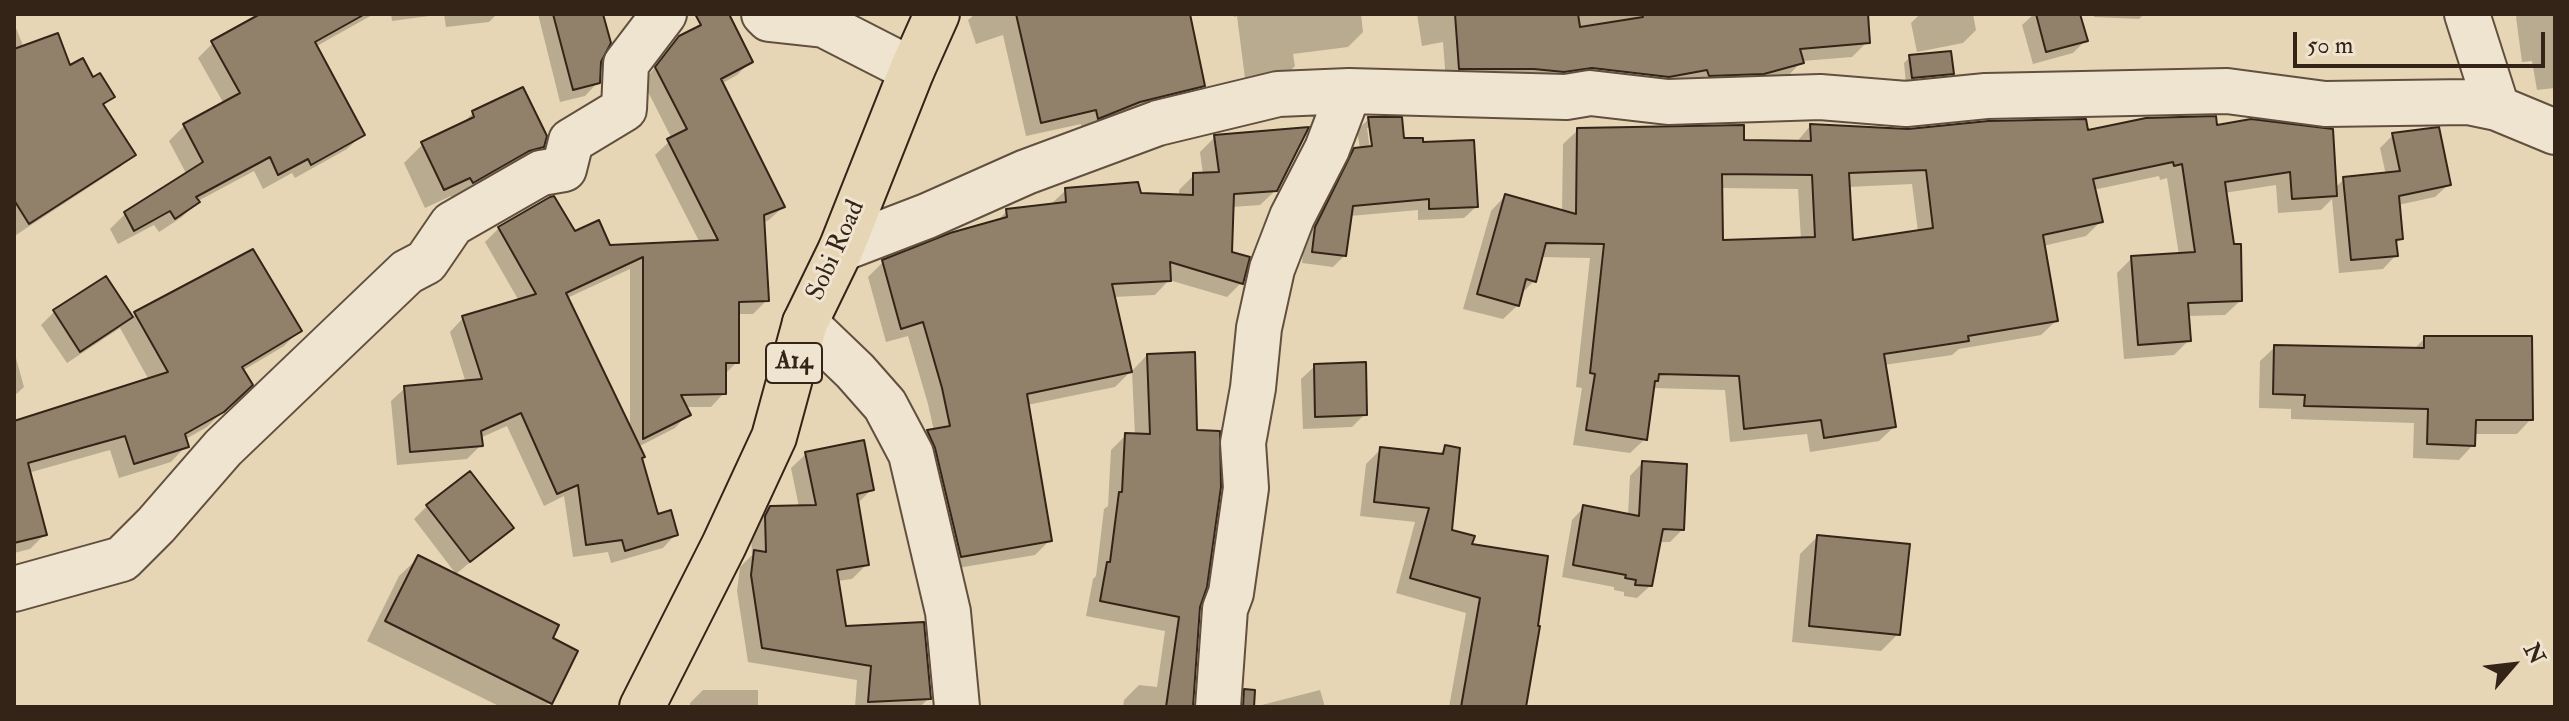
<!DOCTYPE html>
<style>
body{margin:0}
#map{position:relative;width:2569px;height:721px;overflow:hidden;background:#e7d6b5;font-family:"IM FELL Double Pica",serif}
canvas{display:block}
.frame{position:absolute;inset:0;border:16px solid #342418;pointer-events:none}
.north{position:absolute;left:2473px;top:625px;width:80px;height:80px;-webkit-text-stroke:6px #efe4cf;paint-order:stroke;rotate:62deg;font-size:22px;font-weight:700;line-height:32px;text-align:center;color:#342418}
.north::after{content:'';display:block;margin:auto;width:28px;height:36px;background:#342418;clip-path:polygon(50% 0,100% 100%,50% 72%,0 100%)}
.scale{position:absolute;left:2293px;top:32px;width:252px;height:36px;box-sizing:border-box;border:4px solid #342418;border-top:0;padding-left:10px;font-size:24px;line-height:28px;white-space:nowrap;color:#342418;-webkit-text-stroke:6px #efe4cf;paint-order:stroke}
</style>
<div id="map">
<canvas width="2569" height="721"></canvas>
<div class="frame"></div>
<div class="north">N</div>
<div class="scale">50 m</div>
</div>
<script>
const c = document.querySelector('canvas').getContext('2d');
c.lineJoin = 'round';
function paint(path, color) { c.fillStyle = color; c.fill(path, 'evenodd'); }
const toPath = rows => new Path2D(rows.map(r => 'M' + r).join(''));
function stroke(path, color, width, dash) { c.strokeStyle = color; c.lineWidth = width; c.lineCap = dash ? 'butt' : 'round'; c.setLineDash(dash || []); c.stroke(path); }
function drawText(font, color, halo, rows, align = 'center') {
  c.font = font + ' "IM FELL Double Pica",serif'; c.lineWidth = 6; c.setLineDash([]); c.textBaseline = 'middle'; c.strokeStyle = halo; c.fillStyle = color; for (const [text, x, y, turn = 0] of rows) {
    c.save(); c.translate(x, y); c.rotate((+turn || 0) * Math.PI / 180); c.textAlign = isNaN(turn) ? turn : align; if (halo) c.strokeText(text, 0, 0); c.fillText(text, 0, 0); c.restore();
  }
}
paint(toPath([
 [264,14,374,14,315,47,363,134,347,149,295,178,292,173,263,189,254,171,198,201,182,217,159,232,154,225,118,244,110,229,125,214,187,175,169,141,184,126,224,104,198,58,213,43],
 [391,14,497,14,489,22,446,27,444,14,392,21],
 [538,14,601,14,598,82,585,96,560,102],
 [716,14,726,14,751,61,737,75,721,84,783,207,769,220,762,223,767,300,753,314,737,314,737,362,724,375,724,393,711,407,685,407,688,414,675,428,638,447,656,517,676,534,663,548,611,563,608,552,573,557,564,496,544,506,507,426,480,438,481,445,467,459,397,465,391,401,405,388,466,383,450,332,463,318,519,301,485,242,499,228,574,234,609,247,700,243,655,155,672,139,643,82,680,37],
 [630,269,630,430,567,298],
 [975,14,1187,14,1202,85,1188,100,1083,132,1081,124,1026,136,1003,35,976,44,968,20],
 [1233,14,1361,14,1363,32,1348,47,1293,54,1295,66,1280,81,1246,86,1237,16,1234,17],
 [1417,14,1860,14,1866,43,1852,57,1802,61,1788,76,1748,87,1446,82,1443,42,1422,46],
 [1920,14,1973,14,1976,30,1963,43,1917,52,1911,23],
 [2034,14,2078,14,2086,40,2073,53,2033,64,2022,25],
 [2094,14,2144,14,2139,19,2094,17],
 [2519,14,2555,14,2555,88,2537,90,2532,61,2522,62,2516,17],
 [14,23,24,48,93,80,112,97,102,107,133,154,120,167,16,235],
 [1910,57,1952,73,1945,80,1906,84,1904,63],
 [473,113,542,146,523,165,454,201,451,196,425,208,404,163,423,144,460,126],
 [1369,119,1403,140,1476,207,1464,218,1418,220,1418,210,1350,216,1345,255,1333,267,1302,263,1304,240,1343,161,1355,149,1360,149,1357,130],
 [1367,128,1371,128,1375,156,1371,156],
 [1810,126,1908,131,2086,132,2216,127,2335,188,2344,179,2386,175,2380,148,2393,135,2449,184,2435,197,2398,205,2401,238,2395,245,2396,255,2383,269,2339,273,2332,199,2321,210,2278,213,2276,185,2224,193,2240,301,2225,315,2187,316,2189,340,2174,355,2124,359,2117,273,2132,258,2179,255,2167,178,2160,180,2159,176,2093,190,2100,222,2086,236,2043,246,2056,321,2041,335,1959,349,1952,355,1884,365,1894,427,1879,441,1810,452,1807,434,1730,442,1725,390,1652,388,1645,439,1630,453,1573,445,1582,388,1576,387,1590,258,1540,257,1534,281,1520,295,1518,305,1503,319,1463,309,1491,211,1505,196,1562,212,1563,144,1578,130,1742,142,1796,143],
 [1912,184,1918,232,1851,242,1848,187],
 [1720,188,1798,189,1801,240,1721,243],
 [1215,137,1276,190,1260,205,1232,207,1230,253,1241,283,1227,297,1169,280,1155,295,1113,297,1130,372,1115,387,1027,405,1050,540,1035,555,946,570,913,447,928,432,934,431,928,404,908,336,886,342,868,277,883,262,996,222,1007,211,1051,204,1066,190,1179,196,1179,190,1194,175,1203,175,1200,152],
 [105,278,131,318,136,314,299,331,284,346,242,371,250,385,207,427,184,440,186,446,171,462,119,478,110,450,28,473,45,534,30,549,14,553,14,423,149,380,120,328,67,363,41,325,54,312],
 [2425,338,2531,419,2517,434,2473,434,2473,445,2459,460,2413,458,2414,423,2291,419,2291,409,2259,408,2260,361,2275,347,2413,350],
 [14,351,24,387,14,396],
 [1147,355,1198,607,1191,707,1123,707,1124,700,1139,685,1157,687,1165,631,1086,616,1093,579,1096,576,1104,509,1108,506,1111,450,1126,435,1135,436,1132,371],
 [1315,366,1365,414,1352,427,1303,429,1301,379],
 [1446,447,1450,532,1470,546,1524,707,1449,707,1466,613,1396,593,1415,522,1360,516,1366,464,1381,449,1438,455],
 [806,454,872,489,857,504,867,564,852,579,837,581,844,628,929,698,920,707,855,707,857,680,748,662,737,591,740,567,752,555,751,532,756,523,771,508,799,507,791,468],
 [1642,463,1682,530,1670,542,1658,542,1650,586,1637,598,1624,596,1624,592,1614,590,1614,587,1562,577,1572,520,1584,507,1628,515,1630,476],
 [427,506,511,528,456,574,414,519],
 [1817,537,1898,634,1881,651,1792,642,1800,554],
 [418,558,575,652,546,707,501,707,367,641,399,576],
 [703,690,758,690,758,707,690,707,690,703],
 [1320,690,1325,707,1254,707]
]), '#0003');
const building = toPath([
 [260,14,365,14,315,42,365,135,311,165,308,159,278,175,270,157,196,197,200,202,175,219,170,211,134,231,124,212,203,162,183,124,240,93,211,41,260,14],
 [553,14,603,14,611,43,601,62,600,83,573,90,553,14],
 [695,14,729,14,753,62,721,79,785,207,764,215,769,301,739,302,739,363,726,363,726,394,681,395,691,415,643,439,643,257,566,293,645,457,642,458,658,514,671,510,678,535,625,551,622,540,586,545,578,485,557,494,521,413,481,431,483,446,410,452,404,386,482,379,462,316,536,294,498,227,550,197,554,196,575,231,599,220,610,245,718,240,667,139,687,129,655,67,679,36,701,25,695,14],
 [1016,14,1190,14,1205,86,1140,102,1098,119,1096,110,1041,123,1016,14],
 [1455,14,1578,14,1580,27,1643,17,1642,14,1868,14,1870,43,1800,49,1804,63,1764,74,1709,76,1707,70,1669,77,1592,68,1564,72,1534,69,1459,69,1455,14],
 [2036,14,2080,14,2088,41,2046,52,2036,14],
 [58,33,70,65,83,58,93,77,100,73,115,97,103,104,136,155,29,224,14,200,14,49,58,33],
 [1951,51,1954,74,1912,78,1909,55,1951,51],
 [523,87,547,136,544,147,529,151,473,183,470,178,444,190,421,142,474,117,472,111,523,87],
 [2216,116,2217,125,2251,119,2333,129,2337,196,2292,199,2290,172,2225,182,2234,244,2241,244,2242,301,2188,303,2191,341,2138,345,2131,256,2195,252,2182,164,2174,166,2173,162,2093,179,2103,222,2043,235,2058,321,1968,336,1969,341,1884,354,1896,427,1824,438,1821,420,1744,429,1739,376,1659,374,1658,381,1655,381,1647,440,1586,430,1595,374,1590,373,1604,244,1546,243,1536,282,1526,279,1519,306,1477,294,1505,194,1576,214,1577,128,1744,125,1744,140,1811,141,1810,124,1908,129,1988,121,2086,119,2088,130,2146,118,2216,116],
 [1926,170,1933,228,1853,240,1849,173,1926,170],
 [1722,174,1812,175,1815,237,1723,240,1722,174],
 [1368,117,1402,117,1404,138,1423,138,1423,142,1474,140,1478,207,1429,209,1429,199,1353,206,1346,256,1312,252,1315,227,1354,148,1372,146,1368,117],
 [1309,127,1277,191,1234,194,1232,252,1250,257,1243,284,1170,262,1171,281,1112,284,1132,372,1027,394,1052,541,961,557,935,448,927,430,950,426,942,388,923,322,901,329,882,260,950,233,1007,217,1006,209,1066,202,1065,188,1138,182,1141,193,1193,195,1193,173,1219,172,1214,135,1309,127],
 [2439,127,2451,185,2399,196,2403,239,2396,240,2398,256,2351,260,2343,177,2400,171,2392,133,2439,127],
 [253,249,302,331,242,367,253,385,224,412,185,434,189,447,134,464,125,436,28,463,47,535,14,543,14,421,168,372,134,312,253,249],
 [106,276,133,317,80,352,53,310,106,276],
 [2424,336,2532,336,2533,420,2476,420,2475,446,2427,444,2428,409,2304,406,2305,395,2273,394,2274,345,2424,348,2424,336],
 [1195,352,1197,430,1220,431,1221,487,1207,587,1200,607,1193,707,1166,707,1179,617,1100,601,1107,562,1110,562,1119,492,1122,492,1125,433,1150,434,1147,354,1195,352],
 [1366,362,1367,415,1315,417,1314,364,1366,362],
 [864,440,874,490,857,494,869,565,837,570,846,626,924,622,931,699,868,702,871,666,762,648,751,575,754,550,766,552,765,516,770,506,816,505,805,452,864,440],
 [1445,445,1460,448,1452,530,1475,536,1472,544,1548,556,1538,626,1540,626,1526,707,1461,707,1480,598,1410,578,1429,508,1374,502,1380,447,1443,454,1445,445],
 [1642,461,1687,464,1684,530,1663,529,1652,586,1635,585,1636,580,1625,578,1626,575,1573,565,1583,505,1639,516,1642,461],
 [470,471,514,528,470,562,426,505,470,471],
 [1817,535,1910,544,1900,635,1809,626,1817,535],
 [418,555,559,625,553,638,578,651,552,704,385,621,418,555],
 [1244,689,1255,690,1254,707,1243,707,1244,689]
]);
paint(building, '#91816a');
stroke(building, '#342418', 2);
const minor = toPath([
 [764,14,769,19,824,25,912,70],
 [2467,14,2497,108],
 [841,249,927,216,1026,172,1158,123,1278,94,1349,91,1566,97,1590,93,1668,102,1820,97,1906,104,1986,96,2227,91,2325,104,2468,102,2497,108,2555,132],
 [805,323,855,371,885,405,911,454,948,612,957,707],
 [14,589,122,559,156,525,223,448,407,272,426,262,452,224,541,173,564,169,571,141,624,109,626,64,664,14],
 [1218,707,1225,609,1231,593,1246,488,1243,443,1253,388,1259,328,1272,269,1292,217,1327,149,1349,91]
]);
const highway = toPath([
 [642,707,724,545,774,437,805,323,841,249,912,70,937,14]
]);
stroke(minor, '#61503f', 48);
stroke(highway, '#342418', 48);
stroke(minor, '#efe4cf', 44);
stroke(highway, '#e7d6b5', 44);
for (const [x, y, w] of [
 [794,363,56]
]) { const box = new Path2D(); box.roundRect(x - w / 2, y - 20, w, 40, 6); c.fillStyle = '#efe4cf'; c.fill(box); stroke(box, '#342418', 2); }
drawText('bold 24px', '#342418', null, [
 ["A14",794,363]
]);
drawText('26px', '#342418', '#efe4cf', [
 ["Sobi Road",837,251,-66]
]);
</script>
